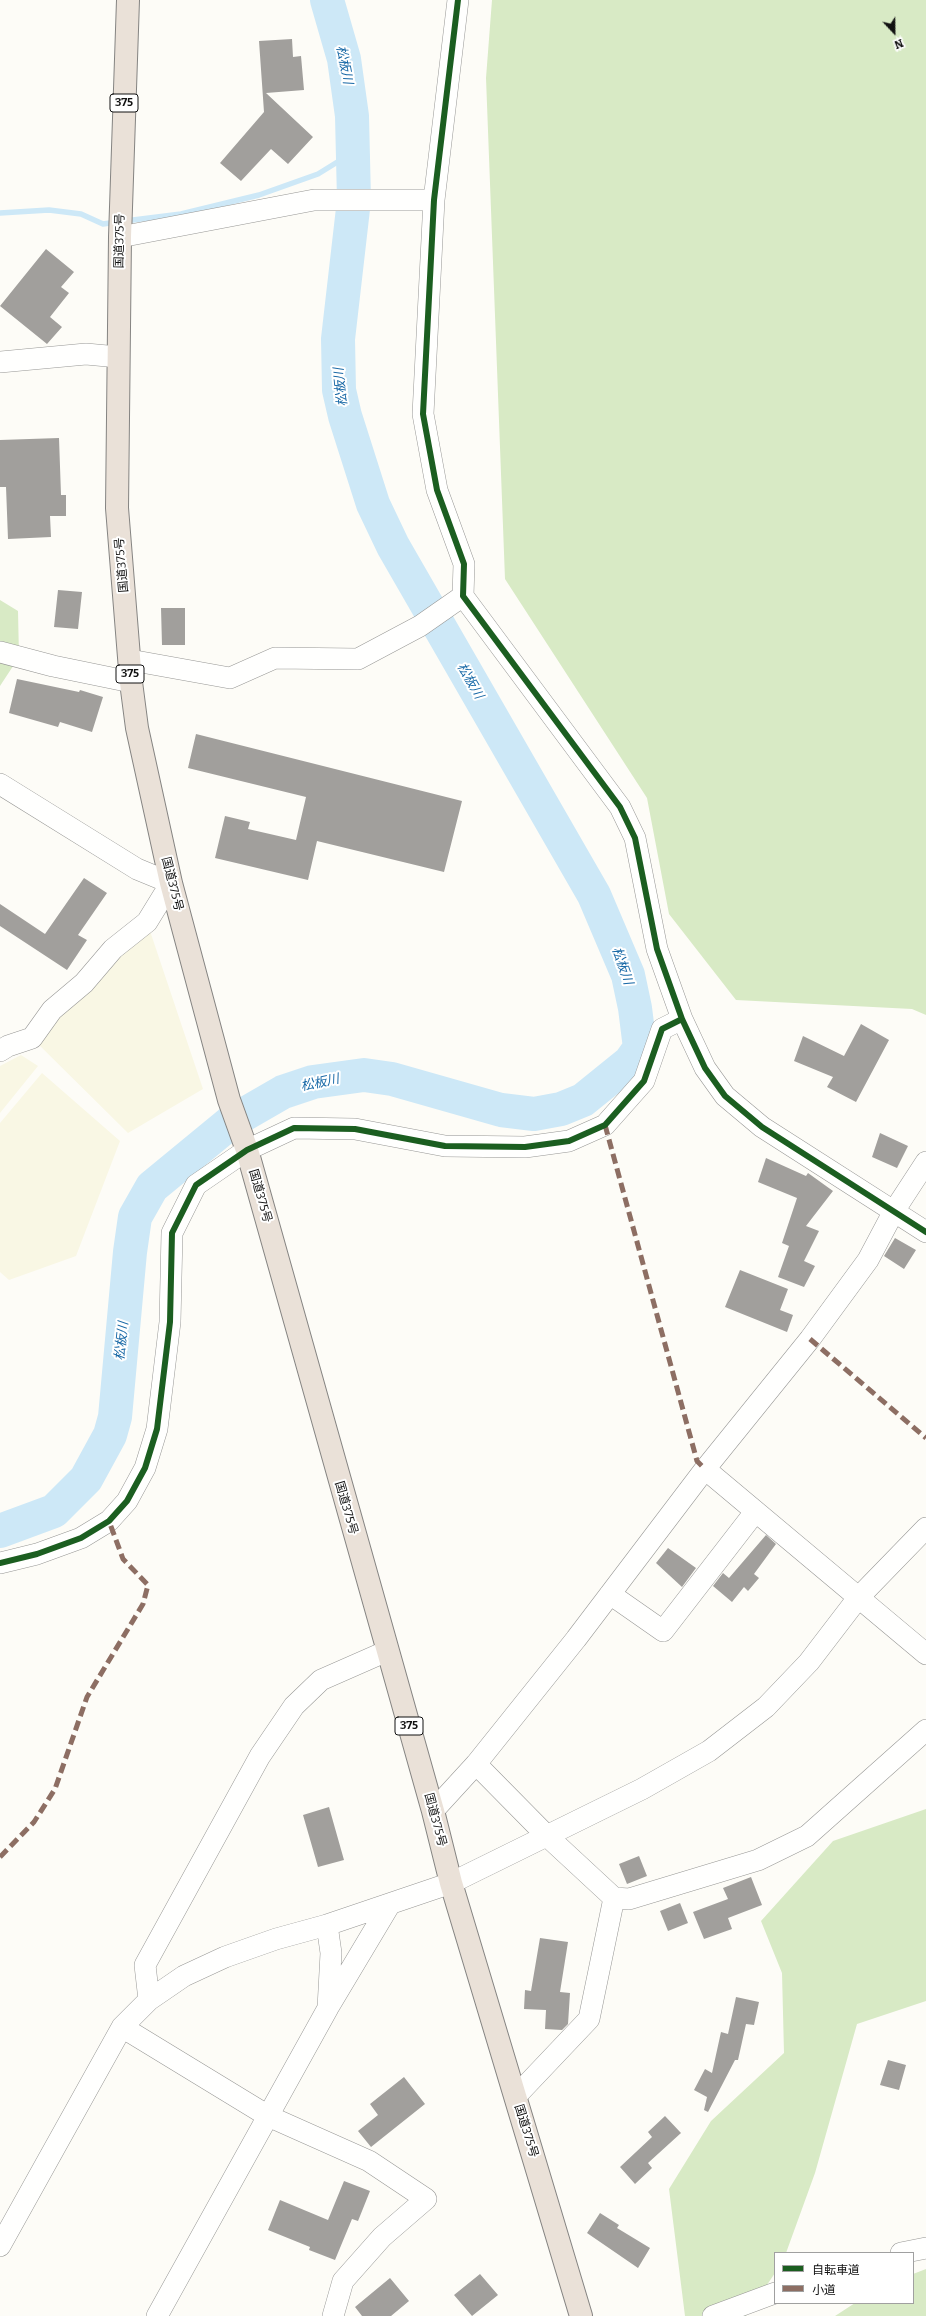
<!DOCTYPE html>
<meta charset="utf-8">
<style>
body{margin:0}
#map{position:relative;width:926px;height:2316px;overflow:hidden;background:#fdfcf7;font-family:Bitter,"Noto Sans JP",serif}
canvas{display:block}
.legend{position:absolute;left:774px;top:2252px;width:140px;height:52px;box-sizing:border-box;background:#fff;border:1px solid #a0a0a0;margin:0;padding:5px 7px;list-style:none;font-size:12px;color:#111}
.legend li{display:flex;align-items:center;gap:8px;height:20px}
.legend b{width:20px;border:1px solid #a0a0a0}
.north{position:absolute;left:874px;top:12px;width:40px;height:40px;-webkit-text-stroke:3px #fff;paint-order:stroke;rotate:158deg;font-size:11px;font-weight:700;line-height:16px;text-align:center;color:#111}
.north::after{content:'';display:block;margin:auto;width:14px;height:18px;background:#111;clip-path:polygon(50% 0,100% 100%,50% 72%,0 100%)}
</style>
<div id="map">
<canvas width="926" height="2316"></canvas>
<ul class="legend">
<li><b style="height:5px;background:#1b5e20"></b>自転車道</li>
<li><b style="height:5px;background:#8d6e63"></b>小道</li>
</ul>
<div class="north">N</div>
</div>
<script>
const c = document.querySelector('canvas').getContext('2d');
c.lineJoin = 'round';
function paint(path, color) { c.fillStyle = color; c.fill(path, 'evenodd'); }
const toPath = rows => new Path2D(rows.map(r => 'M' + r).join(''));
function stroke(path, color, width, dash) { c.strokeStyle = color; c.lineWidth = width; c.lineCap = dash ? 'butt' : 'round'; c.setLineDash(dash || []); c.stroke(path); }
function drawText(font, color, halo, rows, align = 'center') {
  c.font = font + ' Bitter,"Noto Sans JP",serif'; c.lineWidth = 4; c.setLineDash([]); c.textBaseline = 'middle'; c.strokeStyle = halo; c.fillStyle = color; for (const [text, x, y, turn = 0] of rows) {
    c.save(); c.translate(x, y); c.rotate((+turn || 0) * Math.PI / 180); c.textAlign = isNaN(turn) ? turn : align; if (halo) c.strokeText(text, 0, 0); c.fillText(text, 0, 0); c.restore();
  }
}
paint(toPath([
 [147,922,203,1089,128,1133,32,1038],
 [21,1055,38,1066,0,1113,0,1066],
 [42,1073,120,1141,76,1256,9,1280,0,1272,0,1123]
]), '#f9f7e4');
paint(toPath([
 [492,0,926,0,926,1015,912,1009,736,1000,669,914,647,798,505,579,486,78],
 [0,600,18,611,19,657,0,686],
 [926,1809,926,2001,857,2024,815,2173,786,2253,775,2253,775,2273,746,2316,685,2316,669,2189,711,2121,784,2053,782,1973,761,1921,833,1841],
 [926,2269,926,2316,835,2316,855,2303,913,2303,913,2274]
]), '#d8eac5');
stroke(toPath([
 [0,213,49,210,81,214,103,224,117,222],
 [125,221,181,214,259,195,318,174,352,153]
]), '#cde8f7', 5.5);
stroke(toPath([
 [0,1531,54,1511,86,1479,110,1435,115,1417,130,1252,135,1217,152,1187,231,1122,283,1092,313,1082,364,1075,392,1079,501,1110,534,1114,561,1109,583,1100,630,1062,640,1048,635,1008,628,975,594,895,393,546,373,504,345,416,339,390,338,339,354,200,352,116,344,59,327,0]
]), '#cde8f7', 34);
paint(toPath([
 [292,39,293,57,301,56,304,90,266,93,313,137,288,164,271,149,241,181,220,163,264,112,259,41],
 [46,249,74,272,61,287,69,293,50,317,62,327,47,344,0,306],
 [59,438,61,495,66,495,66,516,50,516,51,537,8,539,6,487,0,487,0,440],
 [58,590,82,592,78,629,54,627],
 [161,608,185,608,185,645,162,645],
 [17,679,79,692,80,690,103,697,92,732,60,722,58,727,9,713],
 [196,734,462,801,444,872,317,841,308,880,215,858,225,816,250,822,248,829,296,840,306,797,188,768],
 [84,878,107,893,78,935,87,940,67,970,0,926,0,904,45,934],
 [861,1024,889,1040,856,1102,827,1087,833,1077,794,1061,803,1036,844,1056],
 [880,1133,908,1146,897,1168,872,1157],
 [766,1158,806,1176,808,1173,833,1191,806,1226,819,1231,804,1261,815,1266,804,1287,778,1277,789,1246,782,1243,797,1198,758,1182],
 [895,1238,916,1250,904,1269,884,1256],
 [740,1270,788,1289,780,1310,793,1315,787,1332,725,1307],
 [766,1535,776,1544,754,1574,759,1578,748,1591,744,1587,732,1602,713,1586,723,1573,729,1578],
 [668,1548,696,1568,682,1587,656,1563],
 [329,1807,344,1860,318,1867,303,1815],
 [639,1856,647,1876,627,1884,619,1864],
 [751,1877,762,1905,728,1918,732,1929,704,1939,693,1912,728,1899,723,1888],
 [680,1903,688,1923,668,1931,660,1911],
 [540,1938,568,1942,560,1992,570,1993,568,2024,562,2030,545,2029,546,2010,524,2009,525,1990,531,1991],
 [736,1997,759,2002,754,2025,746,2024,738,2060,735,2060,708,2112,704,2110,707,2097,694,2090,705,2069,712,2073,721,2032,728,2034],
 [888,2060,906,2065,899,2090,880,2085],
 [404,2077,425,2104,371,2147,358,2131,378,2115,370,2104],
 [665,2116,681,2133,648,2163,652,2168,635,2184,620,2167,652,2137,648,2132],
 [344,2181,370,2191,358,2221,352,2219,335,2260,309,2250,310,2247,268,2230,280,2200,328,2220],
 [600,2213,619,2225,617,2228,650,2248,638,2268,587,2233],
 [480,2274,498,2295,472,2316,454,2295],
 [390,2278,409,2301,391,2316,362,2316,355,2307]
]), '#a19f9c');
const minor = toPath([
 [458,0,434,200,423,414,437,490,464,564,463,596,620,807,635,838,657,949,682,1019,705,1068,725,1096,762,1127,926,1232],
 [120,237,314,200,434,200],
 [0,362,86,354,118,357],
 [0,652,53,666,131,682],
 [130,660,230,678,275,658,358,659,420,626,463,596],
 [0,784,137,869,171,883,147,922,113,949,84,983,52,1010,32,1038,8,1046,0,1051],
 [705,1469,926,1654],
 [0,1563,37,1554,81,1538,109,1521,127,1501,145,1468,157,1429,170,1322,172,1233,196,1185,247,1150,294,1128,355,1129,445,1146,525,1147,569,1141,605,1125,644,1081,662,1029,682,1019],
 [610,1594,663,1631,755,1512],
 [476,1764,546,1835,614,1898,629,1899,758,1860,807,1836,926,1730],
 [433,1811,476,1764,576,1639,705,1469,810,1339,868,1260,894,1211,926,1162],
 [149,2000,184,1976,225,1957,276,1939,327,1925,451,1883,642,1789,709,1751,766,1707,809,1662,858,1598,926,1528],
 [329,2006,390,1904],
 [122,2027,268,2116,369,2161,426,2199,382,2237,343,2281,333,2316],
 [516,2096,589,2019,614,1898],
 [0,2246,122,2027,149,2000,145,1965,260,1756,294,1706,321,1680,387,1651],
 [901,2253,926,2248],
 [157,2316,328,2008,331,1953,327,1925],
 [713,2316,775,2293]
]);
const highway = toPath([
 [128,0,120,237,117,508,131,682,137,728,171,883,229,1100,247,1150,433,1811,451,1883,581,2316]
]);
stroke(minor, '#979795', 22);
stroke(highway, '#858482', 24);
stroke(minor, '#fffffe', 21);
stroke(highway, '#eae1d8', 22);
stroke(toPath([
 [605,1125,697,1461,705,1469],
 [810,1339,926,1438],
 [0,1857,34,1822,55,1789,87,1697,143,1604,148,1585,123,1559,109,1521]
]), '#8d6e63', 5, [10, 5]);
stroke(toPath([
 [458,0,434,200,423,414,437,490,464,564,463,596,620,807,635,838,657,949,682,1019,705,1068,725,1096,762,1127,926,1232],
 [0,1563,37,1554,81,1538,109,1521,127,1501,145,1468,157,1429,170,1322,172,1233,196,1185,247,1150,294,1128,355,1129,445,1146,525,1147,569,1141,605,1125,644,1081,662,1029,682,1019]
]), '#1b5e20', 6);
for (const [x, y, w] of [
 [124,103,28],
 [130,674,28],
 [409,1726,28]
]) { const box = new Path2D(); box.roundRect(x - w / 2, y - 9, w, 18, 3); c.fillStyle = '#fff'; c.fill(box); stroke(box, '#111', 1); }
drawText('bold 11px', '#111', null, [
 ["375",124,103],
 ["375",130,674],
 ["375",409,1726]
]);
drawText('12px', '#111', '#fff', [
 ["国道375号",120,241,-89],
 ["国道375号",122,565,-95],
 ["国道375号",172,884,76],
 ["国道375号",260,1196,74],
 ["国道375号",346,1508,74],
 ["国道375号",435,1820,75],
 ["国道375号",526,2131,73]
]);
drawText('italic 13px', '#1768a6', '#fff', [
 ["松板川",344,65,79],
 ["松板川",341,387,-96],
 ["松板川",470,681,60],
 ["松板川",622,966,71],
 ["松板川",320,1083,-12],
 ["松板川",122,1341,-84]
]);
</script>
